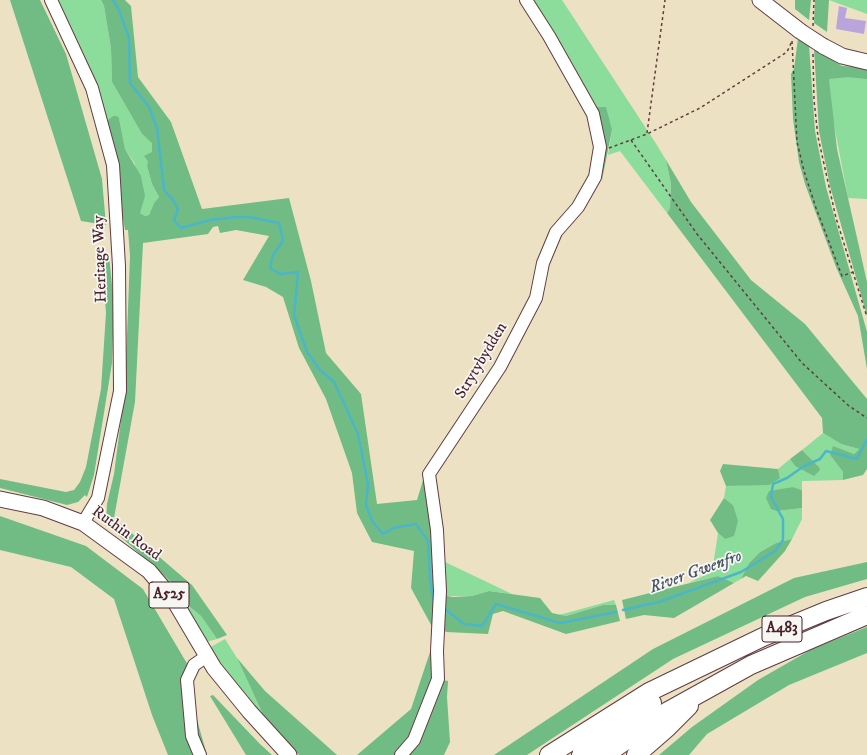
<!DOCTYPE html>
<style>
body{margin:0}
canvas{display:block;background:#ece2c3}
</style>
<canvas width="867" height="755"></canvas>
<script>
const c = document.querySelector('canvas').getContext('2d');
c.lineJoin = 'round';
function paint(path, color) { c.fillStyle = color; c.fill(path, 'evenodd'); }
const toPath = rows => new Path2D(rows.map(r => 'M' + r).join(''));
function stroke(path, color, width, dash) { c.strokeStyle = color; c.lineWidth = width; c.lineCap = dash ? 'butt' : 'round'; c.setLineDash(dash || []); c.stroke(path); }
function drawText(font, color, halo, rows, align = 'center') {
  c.font = font + ' "IM FELL DW Pica",serif'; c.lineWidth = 3.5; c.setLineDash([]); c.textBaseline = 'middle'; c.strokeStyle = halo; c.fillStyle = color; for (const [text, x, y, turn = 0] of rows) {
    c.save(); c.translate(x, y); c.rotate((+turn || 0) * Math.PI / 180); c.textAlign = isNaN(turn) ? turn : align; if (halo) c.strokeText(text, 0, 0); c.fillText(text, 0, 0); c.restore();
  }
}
paint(toPath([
 [57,0,101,0,104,6,111,48,112,82,142,134,153,143,152,152,147,166,152,184,159,197,154,203,149,215,145,216,140,213,135,164,125,149,119,118,113,116,104,123],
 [530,0,562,0,655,142,666,160,671,184,670,208,667,213,620,151,608,155,612,130,598,107,585,93],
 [829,0,867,0,867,14],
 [827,59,842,66,867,68,867,199,848,198,832,114],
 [823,433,841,444,859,449,854,454,833,447,830,455,843,472,843,480,802,481,802,490,793,487,777,511,802,508,802,519,792,539,776,543,760,552,749,563,741,579,734,583,718,576,688,583,712,572,718,533,725,539,733,505,724,498,726,486,751,485,780,478,778,469,790,459,795,466,819,467,802,450],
 [445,562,512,594,489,591,472,596,446,596],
 [164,575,177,587,190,607,201,616,217,639,206,642],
 [614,600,616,605,603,605,566,616,559,615],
 [225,639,237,658,265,719,209,648]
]), '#8cdc9c');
paint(toPath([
 [10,0,40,0,66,54,102,179,106,225,81,221],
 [101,0,125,0,131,6,138,77,171,122,202,209,289,198,311,281,326,353,361,394,377,504,417,500,424,477,437,569,433,581,436,594,453,597,472,596,489,591,540,598,552,613,566,616,603,605,616,605,620,621,566,634,503,611,493,614,488,634,446,632,442,626,434,678,418,712,410,739,395,755,357,755,411,709,436,634,411,588,414,551,372,542,357,513,352,473,326,399,299,348,283,297,266,287,243,280,269,236,236,230,220,233,218,226,213,227,208,234,143,243,135,402,114,518,192,585,227,635,217,639,201,616,190,607,177,587,113,530,106,520,107,504,114,474,125,389,130,256,128,230,125,230,114,164,104,123,113,116,117,116,119,118,125,149,141,176,145,196,140,213,145,216,149,215,154,203,159,197,152,184,147,166,148,161,144,156,152,152,152,143,142,134,112,82,111,48,104,6],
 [795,0,811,0,809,20,795,9],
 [815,0,829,0,827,32,814,23],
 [798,38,809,45,815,131,826,187,867,332,867,369,858,316,836,267,805,184,799,162,793,119,791,74,794,69],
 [814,49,842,66,867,68,867,79,848,77,829,79,837,149,867,282,867,316,830,186,819,131],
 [595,104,598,107,606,107,612,130,602,180,603,154],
 [666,160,691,202,751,280,805,324,867,399,867,469,863,475,843,480,843,472,830,455,833,446,854,454,859,449,841,444,823,433,822,418,667,213,670,208,671,184],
 [109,255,114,305,112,363,94,475,87,497,85,495,78,502,67,505,0,488,0,479,66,492,74,490,80,482,86,467,101,389,106,313,102,256],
 [802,450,819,467,820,470,814,476,795,466,790,459],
 [723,464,778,469,780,478,769,485,726,486,720,471],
 [793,487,802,490,802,508,777,511,771,509,766,498,769,491],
 [724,498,733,505,738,521,734,536,725,539,718,533,710,520],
 [0,516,86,546,143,589,192,672,192,702,207,755,168,755,152,715,114,599,71,567,0,550],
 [792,539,785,551,758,581,746,576,741,579,749,563,760,552,776,543],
 [867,562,867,579,805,597,673,659,527,755,494,755,653,649,794,578],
 [718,576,734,583,674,618,644,615,626,619,622,600],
 [867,627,867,653,789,685,707,734,689,755,659,755,692,727,758,680,812,649],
 [237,658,265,691,337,755,299,755,265,719],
 [442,680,448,681,447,697,450,742,444,755,408,755],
 [213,695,260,744,272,755,246,755,210,696]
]), '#71bc84');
stroke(toPath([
 [113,0,119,10,129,38,130,83,149,107,157,128,164,190,173,200,178,209,174,220,181,228,210,220,237,217,249,217,279,223,283,241,273,255,270,268,280,274,298,272,294,315,307,352,320,370,334,382,358,434,368,484,366,505,372,521,383,534,393,528,416,524,428,541,430,580,433,599,435,601],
 [444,608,464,624,482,626,496,604,560,623,616,612],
 [623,610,659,602,741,572,775,551,783,540,783,519,771,497,773,484,787,478,804,466,820,459,826,451,857,459,867,439]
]), '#4bb6c8', 2.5);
paint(toPath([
 [839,6,847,8,845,18,866,21,864,34,836,29]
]), '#b9a4dc');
const minor = toPath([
 [51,0,92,88,113,165,119,266,120,391,98,498,83,523],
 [200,755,192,736,187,680,194,665,207,656],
 [401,755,414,740,438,679,437,651,440,591,437,530,429,474,500,367,536,298,543,263,556,232,578,207,595,177,600,147,593,114,549,36,526,0]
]);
const major = toPath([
 [760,0,800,31],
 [823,46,842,56,867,62],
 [0,499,43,508,83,523,149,571,175,602,214,668,249,711,289,755]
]);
const highway = toPath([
 [549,755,649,692,763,637,826,611,867,597],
 [581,755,652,703],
 [605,755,668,711,751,665,867,615],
 [636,755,667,728,689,706]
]);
stroke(minor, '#623c42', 14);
stroke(major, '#623c42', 17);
stroke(highway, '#623c42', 20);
stroke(toPath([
 [813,26,814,0],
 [792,41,797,142,804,171,816,208,842,276,853,272],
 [813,54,814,100,818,137,836,218,867,317],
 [647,133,665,0],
 [631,140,697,234,802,363,849,406,867,418],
 [609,148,647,134,700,108,787,52,792,41]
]), '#623c42', 1.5, [3, 3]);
stroke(minor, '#fff', 12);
stroke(major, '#fff', 15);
stroke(highway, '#fff', 18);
const majorBridge = toPath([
 [800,31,823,46]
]);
stroke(majorBridge, '#623c42', 17, []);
stroke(majorBridge, '#fff', 15);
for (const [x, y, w] of [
 [169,595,40],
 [782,629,40]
]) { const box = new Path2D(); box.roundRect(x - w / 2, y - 13, w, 26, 3); c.fillStyle = '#f6f6f2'; c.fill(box); stroke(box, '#4a1f2b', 1); }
drawText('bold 15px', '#4a1f2b', null, [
 ["A525",169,595],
 ["A483",782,629]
]);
drawText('16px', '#4a1f2b', '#f6f6f2', [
 ["Heritage Way",101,259,-92],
 ["Strytybydden",482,361,-59],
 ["Ruthin Road",126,534,36]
]);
drawText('italic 17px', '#4a5462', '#f6f6f2', [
 ["River Gwenfro",696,573,-20]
]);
</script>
